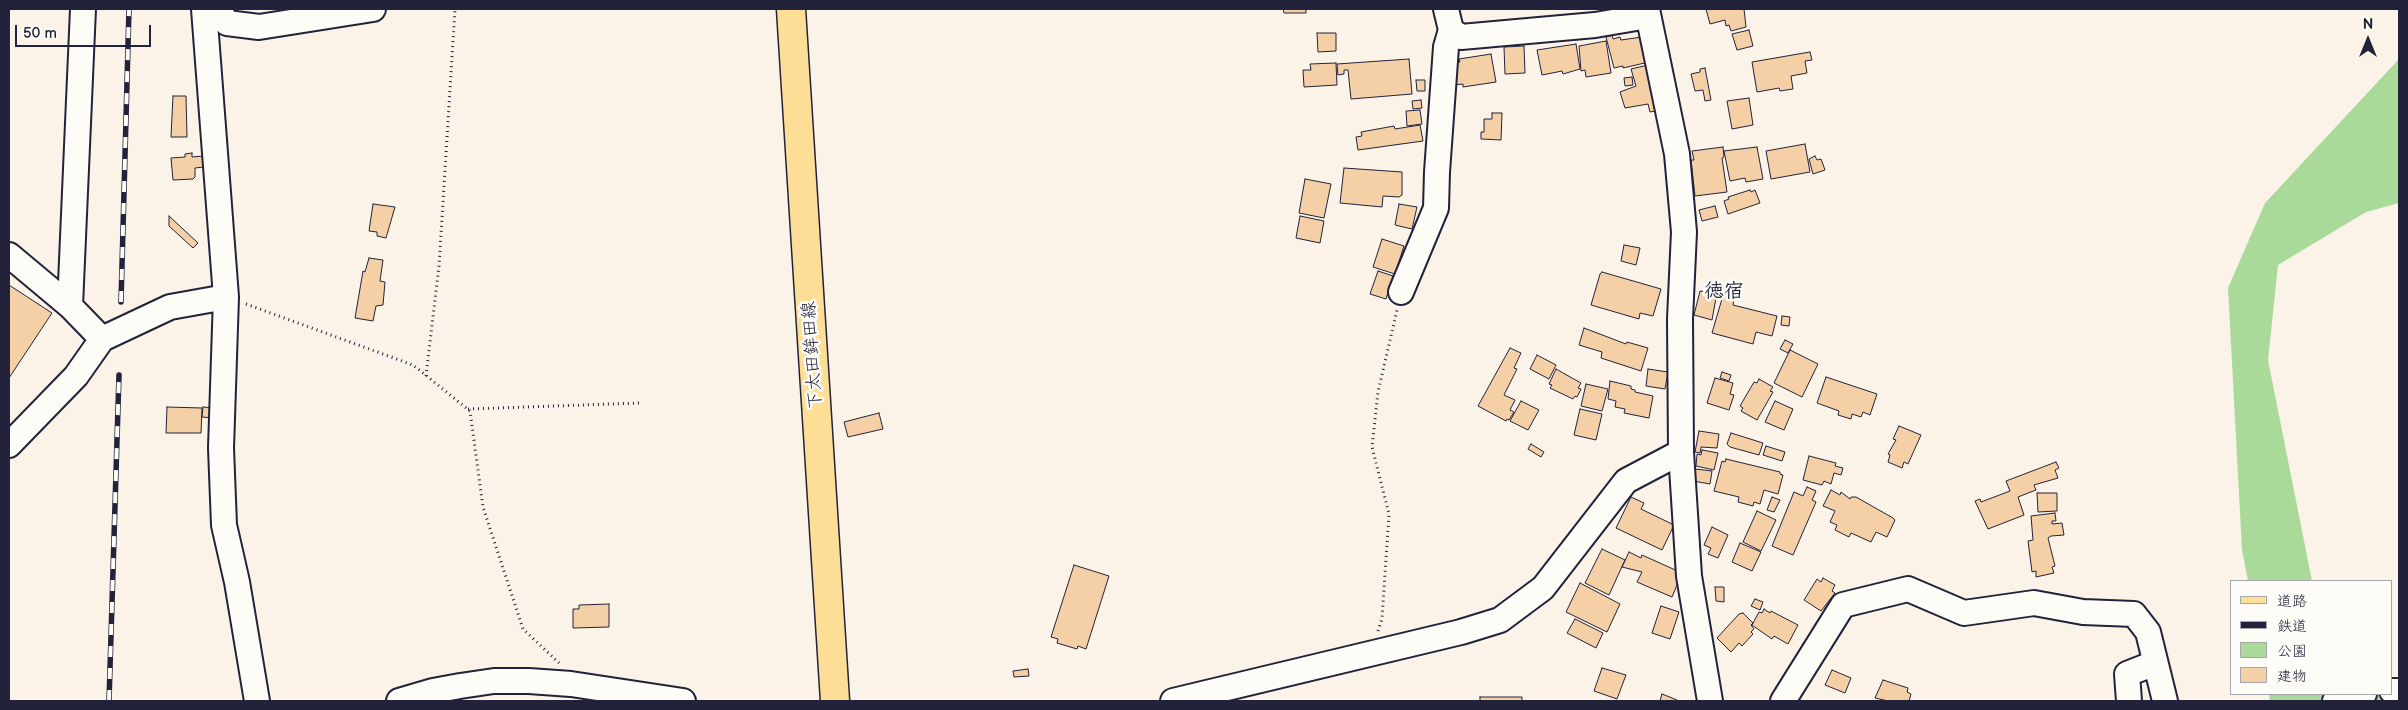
<!DOCTYPE html>
<meta charset="utf-8">
<style>
body{margin:0}
#map{position:relative;width:2408px;height:710px;overflow:hidden;background:#fbf3e7;font-family:"Balsamiq Sans","Klee One",sans-serif}
canvas{display:block}
.frame{position:absolute;inset:0;border:10px solid #22223b;pointer-events:none}
.legend{position:absolute;left:2230px;top:580px;width:162px;height:115px;box-sizing:border-box;background:#fdfcf7;border:1px solid #a5a5ac;margin:0;padding:6px 9px;list-style:none;font-size:15px;color:#22223b}
.legend li{display:flex;align-items:center;gap:10px;height:25px}
.legend b{width:25px;border:1px solid #a5a5ac}
.north{position:absolute;left:2343px;top:15px;width:50px;height:50px;-webkit-text-stroke:4px #fdfcf7;paint-order:stroke;rotate:0deg;font-size:14px;font-weight:700;line-height:20px;text-align:center;color:#22223b}
.north::after{content:'';display:block;margin:auto;width:18px;height:22px;background:#22223b;clip-path:polygon(50% 0,100% 100%,50% 72%,0 100%)}
.scale{position:absolute;left:15px;top:25px;width:136px;height:22px;box-sizing:border-box;border:2px solid #22223b;border-top:0;padding-left:6px;font-size:15px;line-height:18px;white-space:nowrap;color:#22223b;-webkit-text-stroke:4px #fdfcf7;paint-order:stroke}
</style>
<div id="map">
<canvas width="2408" height="710"></canvas>
<div class="frame"></div>
<ul class="legend">
<li><b style="height:6px;background:#fcde96"></b>道路</li>
<li><b style="height:6px;background:#22223b"></b>鉄道</li>
<li><b style="height:14px;background:#aada9a"></b>公園</li>
<li><b style="height:14px;background:#f5cfa5"></b>建物</li>
</ul>
<div class="north">N</div>
<div class="scale">50 m</div>
</div>
<script>
const c = document.querySelector('canvas').getContext('2d');
c.lineJoin = 'round';
function paint(path, color) { c.fillStyle = color; c.fill(path, 'evenodd'); }
const toPath = rows => new Path2D(rows.map(r => 'M' + r).join(''));
function stroke(path, color, width, dash) { c.strokeStyle = color; c.lineWidth = width; c.lineCap = dash ? 'butt' : 'round'; c.setLineDash(dash || []); c.stroke(path); }
function drawText(font, color, halo, rows, align = 'center') {
  c.font = font + ' "Balsamiq Sans","Klee One",sans-serif'; c.lineWidth = 5; c.setLineDash([]); c.textBaseline = 'middle'; c.strokeStyle = halo; c.fillStyle = color; for (const [text, x, y, turn = 0] of rows) {
    c.save(); c.translate(x, y); c.rotate((+turn || 0) * Math.PI / 180); c.textAlign = isNaN(turn) ? turn : align; if (halo) c.strokeText(text, 0, 0); c.fillText(text, 0, 0); c.restore();
  }
}
paint(toPath([
 [2399,59,2399,203,2366,212,2278,265,2268,360,2312,581,2248,581,2242,550,2228,288,2265,203],
 [2269,694,2392,694,2399,701,2270,701]
]), '#aada9a');
const building = toPath([
 [1283,9,1306,9,1306,13,1284,13,1283,9],
 [1706,9,1744,9,1746,27,1731,31,1729,25,1726,26,1725,20,1710,24,1706,9],
 [1749,30,1753,46,1737,50,1732,34,1749,30],
 [1317,33,1336,33,1336,51,1318,52,1317,33],
 [1612,35,1613,39,1620,37,1621,40,1642,37,1649,62,1623,68,1623,66,1614,68,1606,37,1612,35],
 [1606,41,1611,73,1586,77,1585,70,1581,71,1579,46,1606,41],
 [1576,44,1580,69,1563,74,1562,71,1542,75,1537,50,1576,44],
 [1524,46,1525,73,1505,74,1504,47,1524,46],
 [1810,52,1812,60,1805,61,1807,73,1791,76,1793,89,1780,91,1779,88,1757,92,1752,62,1810,52],
 [1491,54,1496,82,1463,87,1463,84,1452,85,1449,64,1460,62,1459,59,1491,54],
 [1409,59,1412,94,1351,99,1348,70,1344,70,1344,74,1338,75,1337,64,1409,59],
 [1336,63,1337,85,1304,87,1303,70,1311,70,1310,64,1336,63],
 [1648,65,1660,110,1650,112,1648,104,1625,108,1620,92,1636,86,1631,69,1648,65],
 [1705,68,1711,100,1705,101,1703,90,1695,91,1691,74,1700,72,1700,69,1705,68],
 [1632,77,1633,85,1625,86,1624,78,1632,77],
 [1416,80,1425,80,1425,91,1417,91,1416,80],
 [173,96,186,96,187,137,171,137,173,96],
 [1749,98,1753,125,1732,129,1727,101,1749,98],
 [1421,100,1422,108,1413,109,1412,101,1421,100],
 [1420,110,1422,124,1407,126,1406,111,1420,110],
 [1492,113,1502,113,1501,140,1481,139,1481,132,1484,132,1484,119,1492,119,1492,113],
 [1420,125,1423,141,1358,150,1356,137,1362,136,1361,132,1394,126,1395,129,1420,125],
 [1805,144,1810,172,1771,179,1766,151,1805,144],
 [1723,147,1724,157,1722,158,1727,192,1695,196,1691,160,1694,160,1692,151,1723,147],
 [1757,147,1763,179,1746,182,1745,178,1730,181,1724,151,1757,147],
 [192,153,192,157,203,156,204,167,195,168,195,177,193,179,173,180,171,158,185,157,185,154,192,153],
 [1815,156,1817,160,1821,159,1825,170,1813,174,1809,159,1815,156],
 [1344,168,1402,172,1402,195,1399,197,1383,196,1382,207,1340,203,1344,168],
 [1305,179,1331,184,1324,218,1299,213,1305,179],
 [1750,190,1751,192,1755,190,1760,203,1728,214,1724,201,1729,199,1728,197,1750,190],
 [373,204,395,207,386,238,377,236,377,232,369,231,373,204],
 [1399,204,1417,207,1412,229,1395,225,1399,204],
 [1715,206,1718,217,1702,221,1699,210,1715,206],
 [169,216,198,243,193,248,169,226,169,216],
 [1300,216,1324,221,1320,243,1296,238,1300,216],
 [1382,239,1404,246,1395,274,1373,267,1382,239],
 [1624,245,1640,248,1636,265,1621,261,1624,245],
 [369,258,383,260,380,281,385,282,383,305,376,306,373,321,355,318,363,271,365,272,369,258],
 [1378,271,1393,276,1386,299,1370,294,1378,271],
 [1602,272,1661,289,1653,316,1640,313,1639,319,1591,305,1600,274,1602,272],
 [9,285,52,313,9,378,9,285],
 [1709,285,1718,287,1712,320,1694,315,1700,291,1707,292,1709,285],
 [1724,292,1735,295,1733,305,1777,316,1772,336,1756,332,1753,344,1712,333,1724,292],
 [1782,316,1790,317,1789,326,1781,325,1782,316],
 [1584,328,1626,344,1627,342,1648,348,1641,371,1601,358,1602,352,1579,345,1584,328],
 [1785,340,1793,344,1788,353,1780,349,1785,340],
 [1510,348,1521,353,1514,368,1517,369,1504,395,1515,400,1510,410,1514,412,1509,420,1507,419,1506,421,1478,406,1510,348],
 [1790,350,1818,364,1802,397,1774,383,1790,350],
 [1537,355,1556,365,1549,379,1530,369,1537,355],
 [1556,369,1581,383,1578,388,1581,389,1577,397,1575,396,1573,399,1550,388,1552,385,1549,384,1556,369],
 [1648,369,1668,372,1665,389,1646,386,1648,369],
 [1722,372,1731,375,1729,381,1720,378,1722,372],
 [1826,377,1877,394,1870,415,1863,412,1861,417,1852,414,1851,419,1838,415,1839,411,1817,403,1826,377],
 [1715,378,1733,383,1730,394,1734,395,1729,410,1707,403,1715,378],
 [1759,379,1773,387,1770,391,1773,392,1757,420,1741,411,1743,408,1740,406,1754,382,1757,383,1759,379],
 [1610,381,1631,386,1631,389,1635,390,1635,392,1653,396,1649,418,1624,413,1625,409,1615,407,1616,401,1608,399,1610,381],
 [1586,384,1608,389,1602,411,1581,406,1586,384],
 [1521,401,1539,410,1528,430,1510,421,1521,401],
 [1775,401,1793,409,1784,430,1765,422,1775,401],
 [167,407,202,408,201,433,166,433,167,407],
 [203,407,213,408,212,418,202,417,203,407],
 [1580,409,1602,414,1596,440,1574,435,1580,409],
 [879,413,883,429,848,437,844,422,879,413],
 [1899,426,1921,435,1908,464,1904,462,1902,468,1888,462,1890,455,1888,454,1896,440,1893,439,1899,426],
 [1699,431,1719,434,1717,448,1701,447,1700,453,1695,452,1699,431],
 [1731,433,1763,443,1759,455,1730,447,1727,444,1731,433],
 [1531,444,1544,452,1541,457,1528,449,1531,444],
 [1766,446,1785,452,1782,461,1763,455,1766,446],
 [1702,450,1718,453,1714,470,1696,466,1697,454,1701,455,1702,450],
 [1809,456,1836,463,1835,466,1843,468,1841,475,1834,473,1831,484,1824,481,1822,485,1803,480,1809,456],
 [1726,459,1780,472,1780,474,1783,475,1778,494,1764,490,1760,504,1754,502,1753,506,1738,502,1739,497,1714,491,1722,461,1725,462,1726,459],
 [2056,462,2059,468,2055,470,2058,478,2034,485,2036,490,2018,497,2024,515,1988,529,1975,501,1980,499,1981,502,2010,491,2006,481,2056,462],
 [1695,469,1712,471,1710,484,1693,481,1695,469],
 [1807,487,1816,491,1812,500,1816,502,1793,555,1772,546,1794,492,1803,496,1807,487],
 [1831,490,1840,495,1841,492,1850,499,1851,497,1856,497,1893,518,1895,520,1887,537,1876,532,1871,542,1851,533,1849,537,1835,530,1837,525,1830,522,1835,511,1823,506,1831,490],
 [2037,493,2057,493,2057,511,2038,512,2037,493],
 [1631,497,1644,503,1641,509,1674,525,1662,550,1616,528,1631,497],
 [1772,497,1780,500,1774,512,1767,510,1772,497],
 [1757,511,1776,520,1761,551,1743,542,1757,511],
 [2055,513,2056,521,2052,521,2052,524,2062,523,2064,535,2051,536,2048,538,2055,566,2052,567,2054,573,2036,577,2036,571,2032,572,2028,541,2033,540,2031,516,2055,513],
 [1712,527,1728,535,1718,558,1708,554,1711,548,1704,545,1712,527],
 [1740,543,1761,552,1752,571,1732,562,1740,543],
 [1602,549,1625,560,1609,595,1585,583,1602,549],
 [1629,552,1641,558,1642,555,1682,573,1672,597,1637,582,1642,572,1622,567,1629,552],
 [1074,565,1109,576,1086,649,1078,646,1077,649,1057,643,1058,639,1051,637,1074,565],
 [1823,578,1835,585,1832,591,1835,593,1821,611,1804,600,1817,579,1821,582,1823,578],
 [1580,583,1620,604,1607,632,1566,612,1580,583],
 [1715,587,1724,587,1724,602,1716,601,1715,587],
 [1755,599,1763,602,1760,610,1751,606,1755,599],
 [609,604,609,627,573,628,573,609,579,609,579,605,609,604],
 [1661,606,1679,612,1670,639,1652,633,1661,606],
 [1764,609,1770,613,1771,611,1798,625,1788,644,1774,636,1772,639,1752,625,1759,612,1762,613,1764,609],
 [1743,613,1753,623,1751,625,1754,629,1751,632,1753,634,1742,646,1739,643,1731,652,1717,638,1739,614,1743,613],
 [1575,619,1603,633,1596,648,1567,633,1575,619],
 [1602,668,1626,675,1617,699,1594,691,1602,668],
 [1028,669,1029,676,1014,677,1013,671,1028,669],
 [1832,670,1851,678,1845,693,1825,685,1832,670],
 [1883,680,1908,688,1907,692,1911,694,1909,701,1888,701,1875,698,1883,680],
 [1662,694,1677,700,1677,701,1660,701,1662,694],
 [1480,697,1522,697,1522,701,1480,701,1480,697]
]);
paint(building, '#f5cfa5');
stroke(building, '#22223b', 1);
const minor = toPath([
 [204,9,226,297,221,448,224,525,237,582,257,701],
 [218,9,227,23,259,27,373,9],
 [1647,9,1677,154,1684,232,1680,319,1681,452,1689,576,1710,701],
 [1451,30,1461,37,1595,25,1648,16],
 [9,255,70,306,102,339],
 [1401,292,1436,208,1437,172,1446,47,1451,30,1446,9],
 [70,306,83,9],
 [9,445,76,376,102,339,170,307,226,297],
 [2392,691,2399,691],
 [399,701,433,691,460,686,494,681,529,681,571,684,683,701],
 [1173,701,1461,632,1500,620,1543,588,1626,481,1681,452],
 [1783,701,1843,605,1908,589,1964,613,2034,603,2083,612,2134,614,2148,632,2165,701],
 [2129,701,2127,674,2155,663],
 [2335,701,2364,694]
]);
const major = toPath([
 [791,9,835,701]
]);
stroke(minor, '#22223b', 28);
stroke(major, '#22223b', 31);
stroke(toPath([
 [246,304,413,365,470,411,483,507,523,629,559,663],
 [426,376,439,266,455,9],
 [468,409,640,403],
 [1378,631,1382,619,1389,514,1372,447,1378,392,1397,310]
]), '#22223b', 3, [1, 4]);
stroke(minor, '#fdfcf7', 24);
stroke(major, '#fcde96', 28);
const rail = toPath([
 [121,302,129,9],
 [109,701,119,375]
]);
stroke(rail, '#22223b', 5.5);
stroke(rail, '#fdfcf7', 4, [11]);
drawText('18px', '#22223b', '#fdfcf7', [
 ["下太田鉾田線",813,355,-94]
]);
drawText('bold 20px', '#22223b', '#fdfcf7', [
 ["徳宿",1724,292]
]);
</script>
